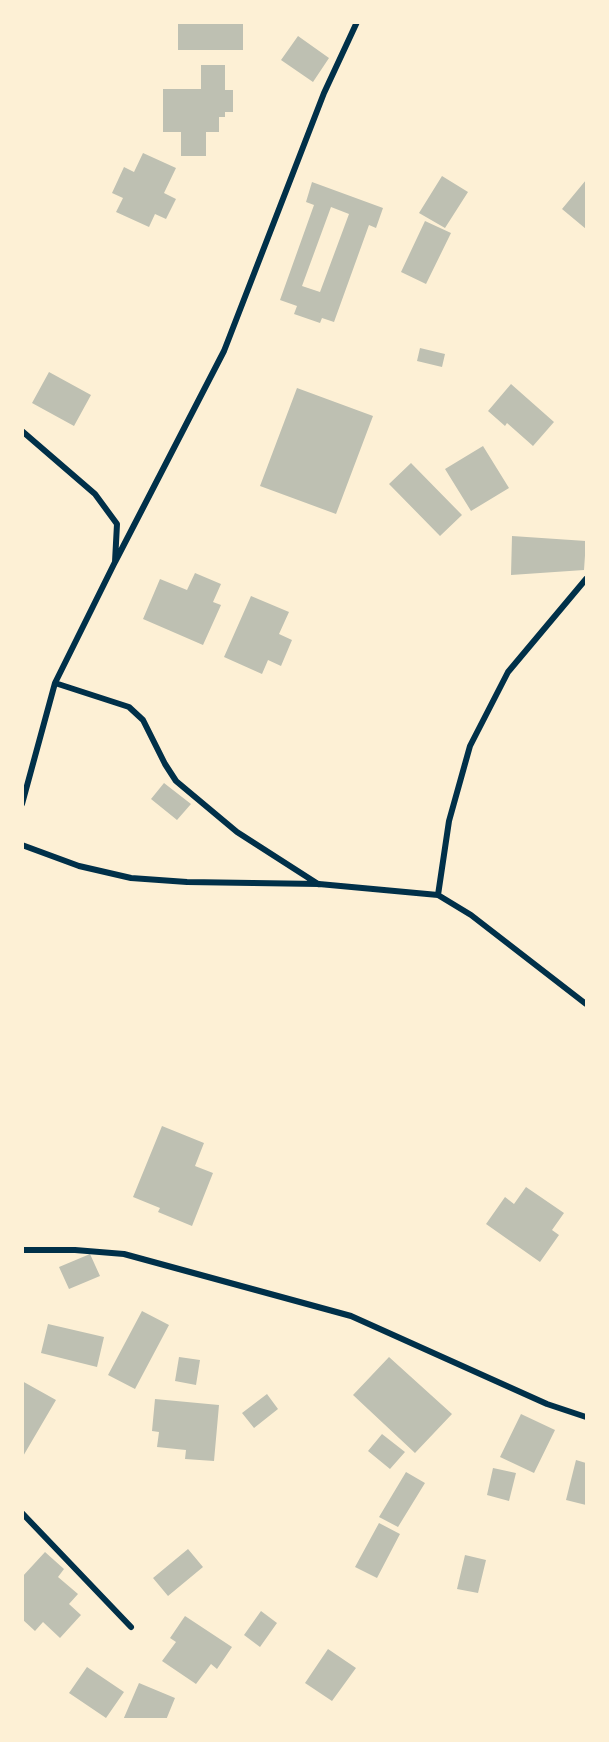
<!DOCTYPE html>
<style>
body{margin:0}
#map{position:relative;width:609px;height:1742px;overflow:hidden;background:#fdf0d5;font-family:"PT Sans Narrow",sans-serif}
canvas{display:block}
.frame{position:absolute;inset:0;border:24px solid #fdf0d5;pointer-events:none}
</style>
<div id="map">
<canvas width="609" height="1742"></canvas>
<div class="frame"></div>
</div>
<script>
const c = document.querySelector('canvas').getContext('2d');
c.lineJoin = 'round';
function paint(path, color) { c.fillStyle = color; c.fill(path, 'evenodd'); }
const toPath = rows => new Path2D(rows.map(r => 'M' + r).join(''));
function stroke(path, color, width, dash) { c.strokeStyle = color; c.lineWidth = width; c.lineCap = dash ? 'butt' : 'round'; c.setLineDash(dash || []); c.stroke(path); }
paint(toPath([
 [178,22,243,22,243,50,178,50],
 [298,36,329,58,313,82,281,60],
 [201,65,225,65,225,90,233,90,233,112,225,112,225,117,219,117,219,132,206,132,206,156,181,156,181,132,163,132,163,89,201,89],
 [143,153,176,168,164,193,176,199,166,219,155,214,149,227,116,212,123,198,112,193,124,167,134,172],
 [442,176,468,192,445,228,419,213],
 [586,180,586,229,562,209],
 [312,182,383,208,376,228,369,225,334,322,322,318,320,323,294,314,297,306,280,300,314,205,306,202],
 [331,207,349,214,320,292,302,286],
 [425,221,451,233,426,284,401,272],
 [420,348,445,354,442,367,417,361],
 [49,372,91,395,74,426,32,403],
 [511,384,554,422,533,446,507,423,505,426,488,411],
 [297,388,373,416,336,514,260,486],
 [483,446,509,488,471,511,445,469],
 [411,463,462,515,440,536,389,484],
 [512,536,586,541,584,570,511,575],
 [195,573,221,584,213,602,221,605,203,645,143,619,160,579,187,590],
 [251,596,289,612,279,634,292,640,281,666,268,660,262,674,224,657],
 [164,783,191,804,177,820,151,799],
 [162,1126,204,1143,195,1166,213,1173,192,1226,158,1212,160,1208,133,1197],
 [526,1187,564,1213,552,1230,559,1235,540,1262,486,1224,505,1197,514,1204],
 [90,1254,100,1276,69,1289,59,1267],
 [142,1311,169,1325,135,1389,108,1375],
 [48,1324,104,1337,97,1367,41,1353],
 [179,1357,200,1360,196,1385,175,1381],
 [389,1357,452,1414,415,1453,353,1395],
 [22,1381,56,1400,22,1458],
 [267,1394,278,1409,254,1428,242,1413],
 [155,1399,219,1405,214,1461,185,1459,186,1450,157,1447,159,1432,152,1431],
 [521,1414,555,1430,534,1473,500,1457],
 [382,1434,405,1452,390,1469,368,1451],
 [576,1460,586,1463,586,1505,566,1500],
 [493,1468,516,1473,509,1501,487,1495],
 [406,1472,425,1483,398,1527,379,1517],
 [379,1523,400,1534,377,1578,355,1567],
 [188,1549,203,1567,168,1596,153,1578],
 [45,1552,64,1569,58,1577,78,1594,69,1604,81,1615,60,1638,43,1622,35,1631,22,1619,22,1577],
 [465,1555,486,1560,478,1593,457,1589],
 [261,1611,277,1623,260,1647,244,1635],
 [185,1616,232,1647,217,1669,211,1664,196,1684,162,1661,176,1642,170,1638],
 [328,1649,356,1668,332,1701,305,1683],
 [87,1667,124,1692,106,1718,69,1693],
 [139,1683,175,1698,166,1720,123,1720]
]), '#bec0b2');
stroke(toPath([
 [22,431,95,494,117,524,115,562,55,683,22,804],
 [115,562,224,351,324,93,357,22],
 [55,683,129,707,143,720,165,764,176,781,237,832,318,884],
 [22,845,79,866,131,878,187,882,319,884,438,895,471,915,586,1004],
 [438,895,449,821,470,746,508,672,586,579],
 [22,1250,75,1250,124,1254,351,1316,547,1404,586,1417],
 [22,1513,131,1627]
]), '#003049', 6);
</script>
